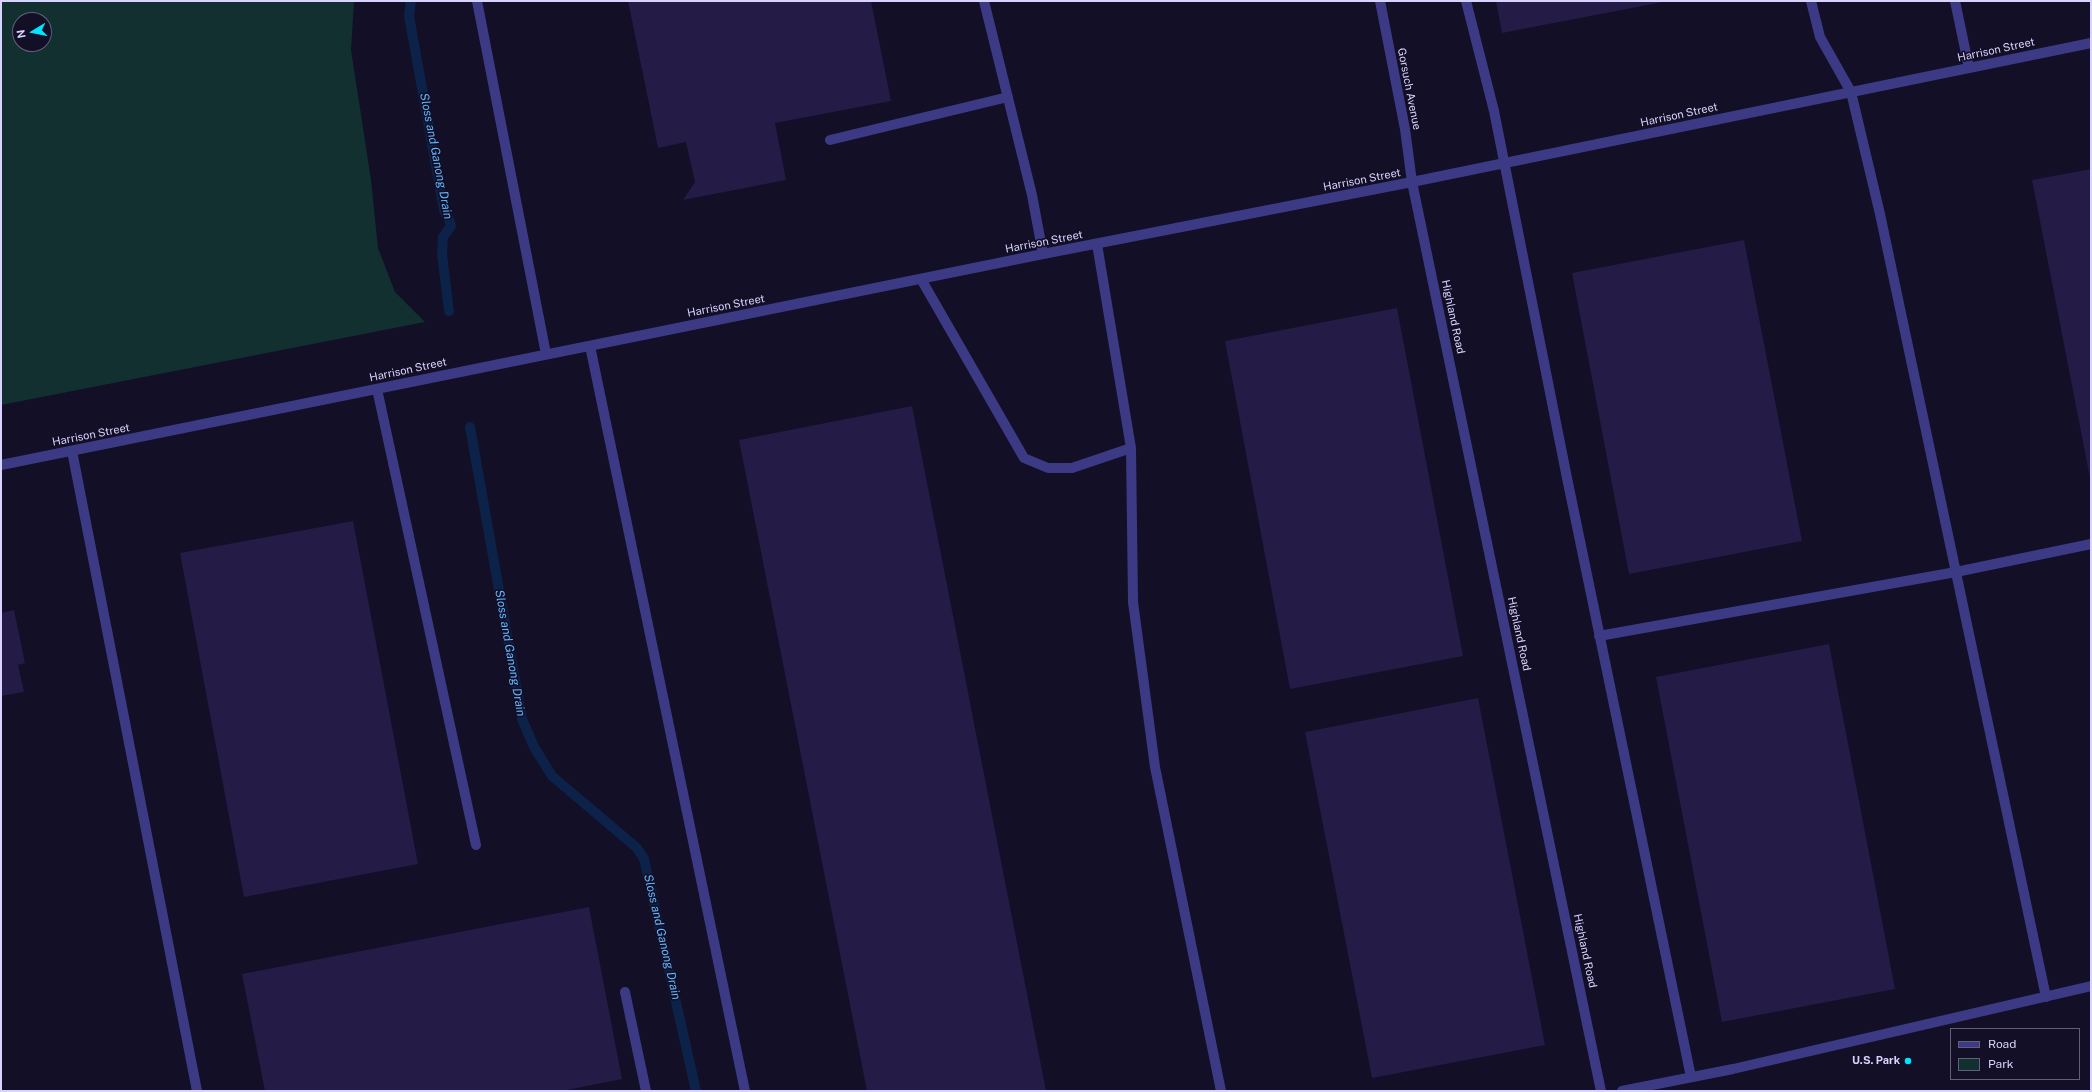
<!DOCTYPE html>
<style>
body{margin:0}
#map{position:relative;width:2092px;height:1092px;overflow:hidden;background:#130f26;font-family:"Public Sans",sans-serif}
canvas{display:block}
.frame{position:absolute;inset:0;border:2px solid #d9d4ff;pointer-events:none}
.legend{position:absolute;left:1950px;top:1028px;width:130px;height:52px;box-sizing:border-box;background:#130f26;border:1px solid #625e7d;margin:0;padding:5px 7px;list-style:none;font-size:12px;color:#d9d4ff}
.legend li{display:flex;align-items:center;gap:8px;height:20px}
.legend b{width:20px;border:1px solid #625e7d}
.north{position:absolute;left:12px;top:12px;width:40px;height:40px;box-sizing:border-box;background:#130f26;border:1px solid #625e7d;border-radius:50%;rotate:260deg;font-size:11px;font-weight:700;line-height:16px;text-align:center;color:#d9d4ff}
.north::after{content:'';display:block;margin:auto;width:14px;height:18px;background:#00e5ff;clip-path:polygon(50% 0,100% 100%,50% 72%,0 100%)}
</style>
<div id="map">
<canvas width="2092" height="1092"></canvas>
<div class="frame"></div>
<ul class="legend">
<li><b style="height:5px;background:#3d3a85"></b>Road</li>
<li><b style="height:11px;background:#12302f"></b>Park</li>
</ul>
<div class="north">N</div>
</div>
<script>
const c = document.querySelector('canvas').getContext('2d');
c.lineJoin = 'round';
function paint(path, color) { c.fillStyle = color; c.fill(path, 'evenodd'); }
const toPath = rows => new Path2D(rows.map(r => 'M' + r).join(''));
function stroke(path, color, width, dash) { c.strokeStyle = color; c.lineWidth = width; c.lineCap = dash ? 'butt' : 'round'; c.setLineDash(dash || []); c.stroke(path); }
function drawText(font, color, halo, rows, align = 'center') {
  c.font = font + ' "Public Sans",sans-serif'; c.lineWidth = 3.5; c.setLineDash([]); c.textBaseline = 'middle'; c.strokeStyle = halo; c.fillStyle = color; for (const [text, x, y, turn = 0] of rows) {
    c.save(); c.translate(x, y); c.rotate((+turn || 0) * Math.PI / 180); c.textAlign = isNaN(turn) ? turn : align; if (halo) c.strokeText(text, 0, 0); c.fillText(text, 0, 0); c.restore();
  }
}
paint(toPath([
 [1,1,354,1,351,50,371,180,378,248,395,292,425,322,1,405],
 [20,20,44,20,44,44,20,44]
]), '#12302f');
stroke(toPath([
 [411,1,409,16,444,210,450,222,451,226,443,237,442,254,449,311],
 [470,427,522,719,534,747,552,776,637,848,644,859,696,1091]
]), '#0c2248', 10);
paint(toPath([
 [628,1,871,1,891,101,775,123,786,180,683,200,695,182,686,142,658,148],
 [1496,1,1663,1,1663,2,1502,33],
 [2091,169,2091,478,2090,478,2032,180],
 [1744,240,1802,541,1629,574,1572,273],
 [1397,308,1463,656,1290,689,1225,341],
 [912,406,1046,1091,867,1091,739,440],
 [353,521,418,864,244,897,180,553],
 [14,610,25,663,18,665,24,692,1,696,1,613],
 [1829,644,1895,989,1722,1022,1656,677],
 [1478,698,1545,1045,1372,1078,1305,732],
 [589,907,622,1079,562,1091,265,1091,242,974]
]), '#241b47');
stroke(toPath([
 [477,1,546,354],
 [984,1,1032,195,1043,254],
 [1380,1,1405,129,1412,182,1601,1091],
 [1466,1,1494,111,1567,478,1691,1077],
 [1811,1,1820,37,1851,92,1880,214,2046,997],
 [1955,1,1969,68],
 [830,140,1008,97],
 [1097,244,1131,448,1133,602,1155,767,1221,1091],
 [921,279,1024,458,1048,468,1072,468,1131,448],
 [590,346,745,1091],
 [377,389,476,845],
 [72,451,197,1091],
 [1,465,1043,254,1412,182,2091,43],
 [1599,636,1956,572,2091,544],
 [625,992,646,1091],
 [1622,1091,1733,1069,2091,986]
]), '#3d3a85', 10);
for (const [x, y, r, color] of [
 [1908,1061,4,"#00e5ff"]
]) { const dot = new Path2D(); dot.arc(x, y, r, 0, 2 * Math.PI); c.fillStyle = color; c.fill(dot); stroke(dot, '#130f26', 1.5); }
drawText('11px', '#d9d4ff', '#130f26', [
 ["Harrison Street",1996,50,-12],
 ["Gorsuch Avenue",1409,89,79],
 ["Harrison Street",1679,115,-12],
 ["Harrison Street",1362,180,-11],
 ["Harrison Street",1044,242,-11],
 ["Harrison Street",726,306,-11],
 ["Highland Road",1453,317,78],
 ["Harrison Street",408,370,-12],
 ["Harrison Street",91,435,-11],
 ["Highland Road",1519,634,78],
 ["Highland Road",1585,951,78]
]);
drawText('bold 11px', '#d9d4ff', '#130f26', [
 ["U.S. Park",1900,1061]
], 'right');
drawText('italic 12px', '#62b6ff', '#130f26', [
 ["Sloss and Ganong Drain",436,156,79],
 ["Sloss and Ganong Drain",510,653,80],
 ["Sloss and Ganong Drain",662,937,77]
]);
</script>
